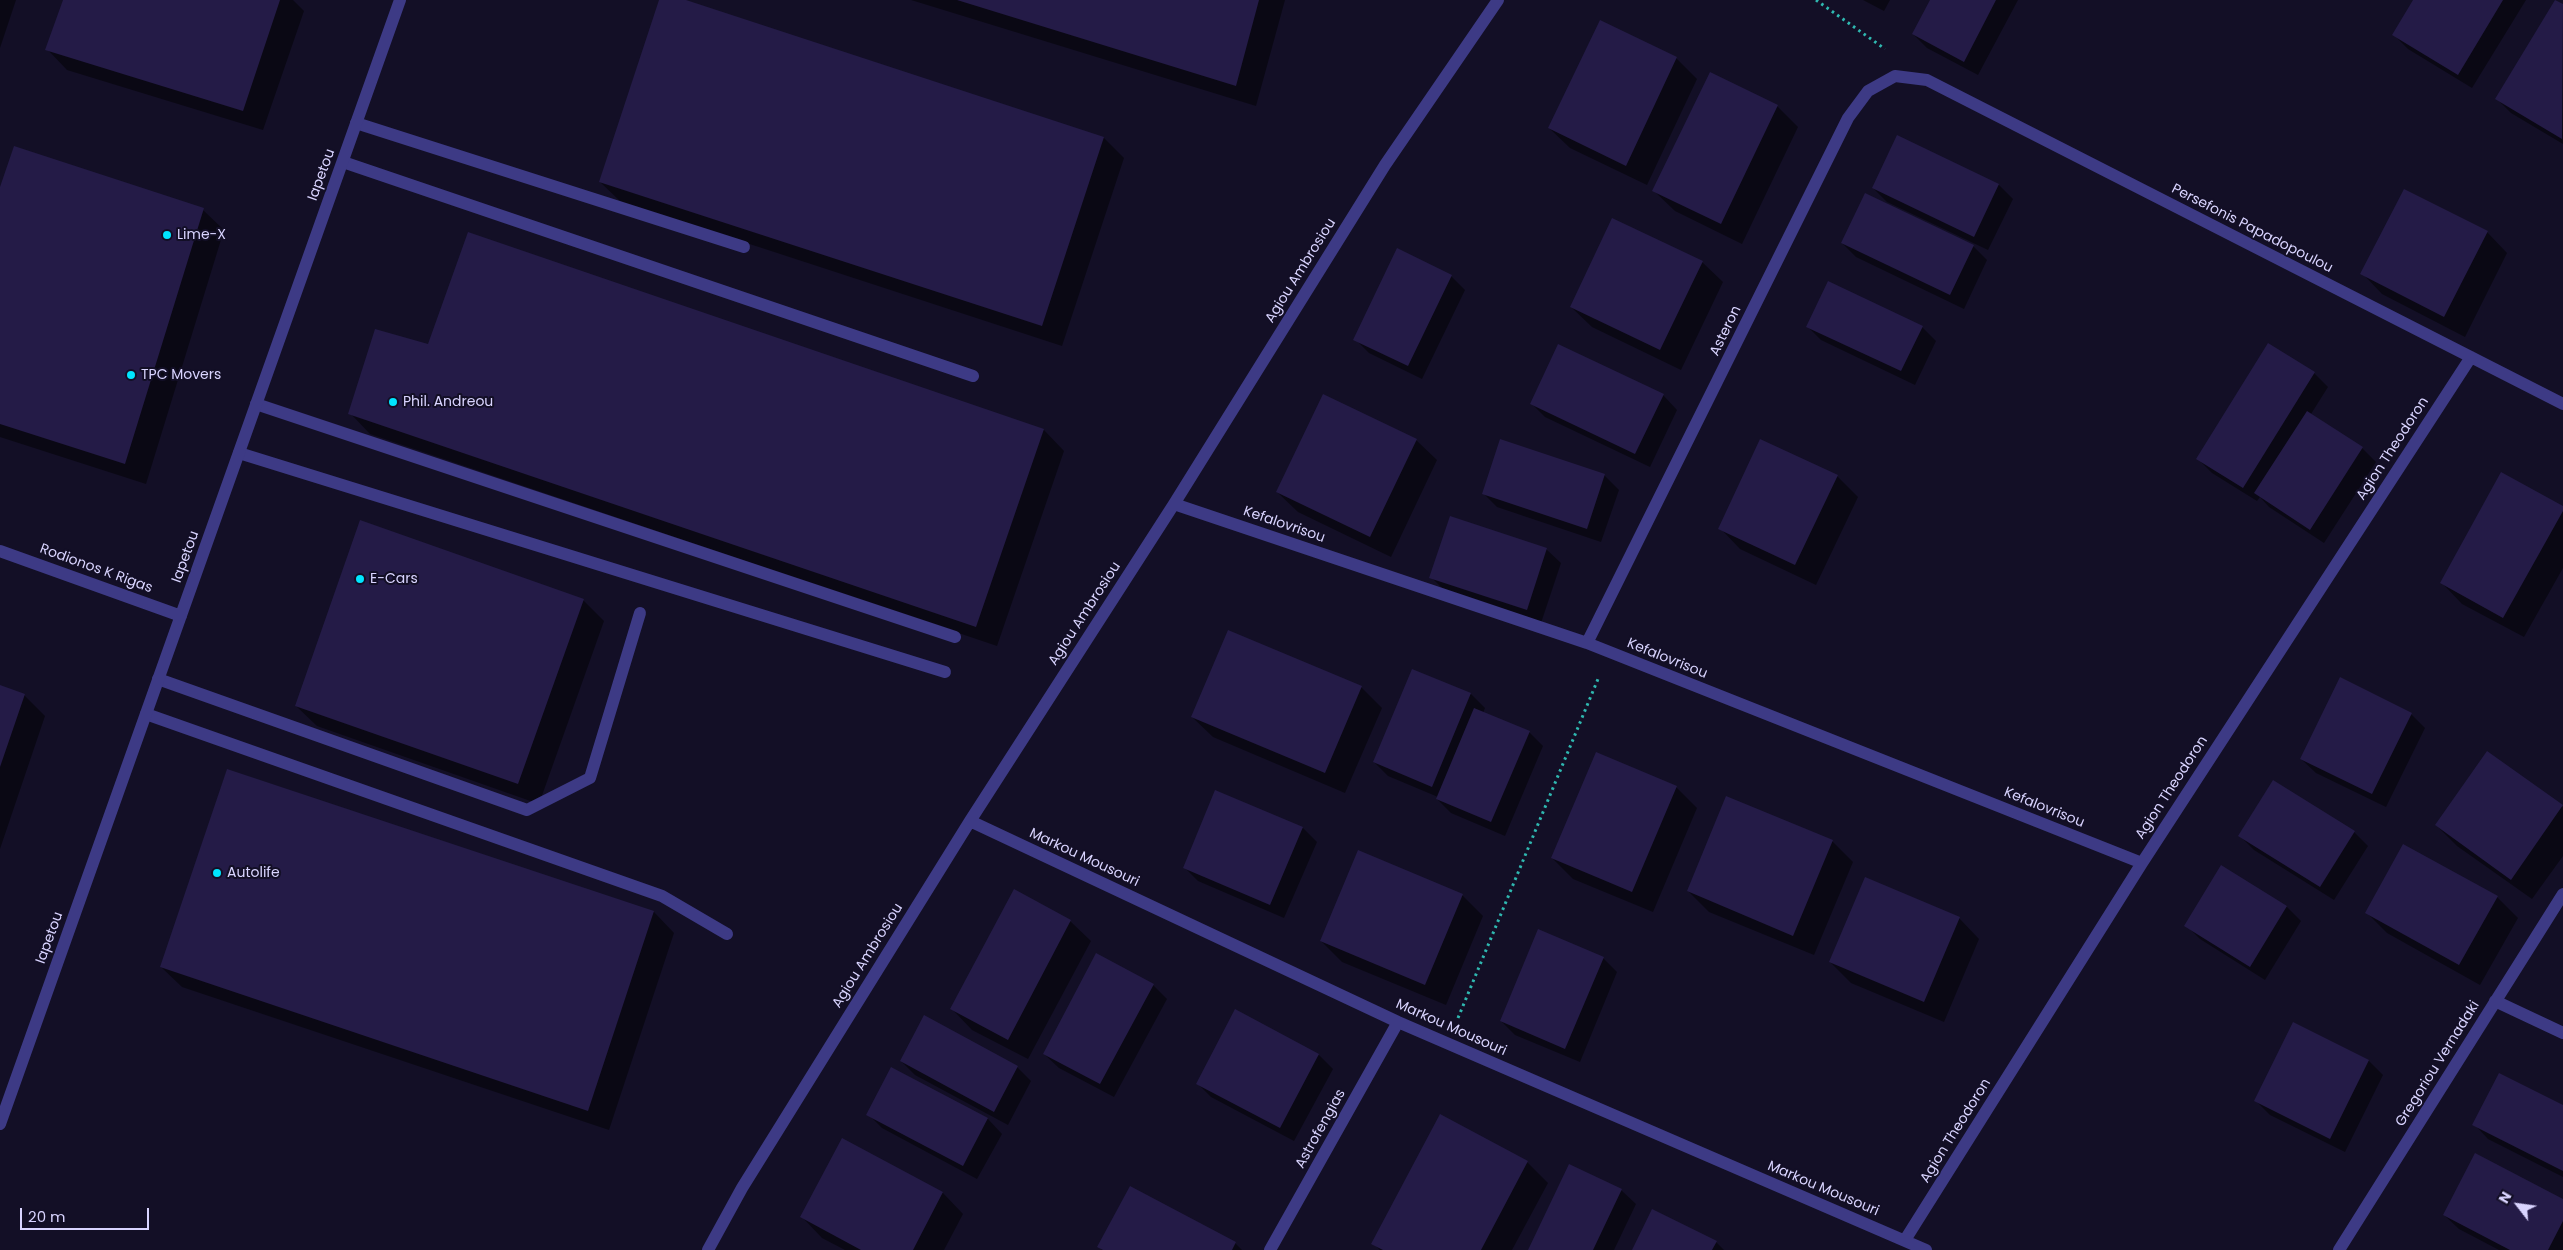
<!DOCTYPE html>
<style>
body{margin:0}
#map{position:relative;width:2563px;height:1250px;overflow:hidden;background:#130f26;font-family:Poppins,sans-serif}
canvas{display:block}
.north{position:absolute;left:2493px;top:1180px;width:50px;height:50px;-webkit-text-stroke:4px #130f26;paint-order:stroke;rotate:300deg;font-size:14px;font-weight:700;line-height:20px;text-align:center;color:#d9d4ff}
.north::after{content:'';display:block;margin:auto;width:18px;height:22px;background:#d9d4ff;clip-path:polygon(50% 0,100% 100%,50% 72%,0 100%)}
.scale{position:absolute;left:20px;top:1208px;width:129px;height:22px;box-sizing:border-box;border:2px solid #d9d4ff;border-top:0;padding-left:6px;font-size:15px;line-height:18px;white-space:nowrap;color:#d9d4ff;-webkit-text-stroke:4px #130f26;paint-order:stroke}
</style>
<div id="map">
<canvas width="2563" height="1250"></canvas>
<div class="north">N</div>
<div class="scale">20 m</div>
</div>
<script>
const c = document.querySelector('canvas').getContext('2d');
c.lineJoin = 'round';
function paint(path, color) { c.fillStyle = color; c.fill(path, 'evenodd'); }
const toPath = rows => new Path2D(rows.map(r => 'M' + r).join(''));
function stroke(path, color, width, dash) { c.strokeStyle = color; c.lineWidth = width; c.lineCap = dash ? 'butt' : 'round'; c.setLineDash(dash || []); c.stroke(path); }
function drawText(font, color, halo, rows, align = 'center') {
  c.font = font + ' Poppins,sans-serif'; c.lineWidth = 4; c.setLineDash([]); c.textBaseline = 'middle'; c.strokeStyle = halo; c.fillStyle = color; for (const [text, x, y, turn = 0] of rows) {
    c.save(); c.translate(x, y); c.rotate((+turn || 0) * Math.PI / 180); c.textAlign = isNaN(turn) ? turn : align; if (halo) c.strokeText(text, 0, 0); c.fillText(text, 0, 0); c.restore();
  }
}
paint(toPath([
 [0,0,16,0,0,48],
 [64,0,293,0,304,11,263,130,67,70,47,49],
 [660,0,681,0,1104,138,1124,158,1062,346,621,202,600,182],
 [911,0,1285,0,1256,106],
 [1863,0,1890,0,1884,11],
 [1932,0,2018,0,1978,75,1927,48,1913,34],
 [2415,0,2526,0,2472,88,2408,49,2394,35],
 [2556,1,2563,6,2563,144,2511,113,2497,99],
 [1676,58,1697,79,1647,185,1570,148,1549,128],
 [1777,106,1798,127,1742,244,1675,211,1654,191],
 [1897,137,1999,185,2013,199,1988,250,1887,202,1873,188],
 [0,191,203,210,224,230,146,484,0,437],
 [2487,232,2507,253,2465,337,2382,294,2362,273],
 [1842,243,1973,246,1987,260,1964,309,1856,257],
 [1702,262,1723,282,1681,370,1592,327,1571,307],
 [1451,276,1465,290,1422,379,1369,353,1355,339],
 [1807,326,1922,327,1936,341,1915,385,1821,340],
 [2314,373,2328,387,2311,414,2362,448,2376,462,2324,543,2269,507,2260,497,2257,501,2212,473,2198,459],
 [1663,395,1677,410,1650,467,1545,417,1531,403],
 [350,413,1044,430,1064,451,997,646,370,434],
 [1416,440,1437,460,1391,557,1298,512,1277,492],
 [1604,475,1619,490,1601,542,1497,507,1483,493],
 [1837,476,1858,497,1816,585,1740,549,1720,528],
 [2563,508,2563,568,2524,637,2462,604,2442,583],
 [1546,549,1561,563,1541,623,1445,591,1431,577],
 [583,600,604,621,539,804,317,726,296,706],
 [1413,670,1471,694,1485,708,1483,713,1529,732,1543,746,1505,836,1451,813,1437,799,1438,797,1388,776,1374,762],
 [0,687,24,695,45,716,0,849],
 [1361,687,1382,708,1345,793,1213,737,1192,717],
 [2411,714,2425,728,2386,807,2316,773,2301,759],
 [2487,753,2563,807,2563,856,2532,899,2457,846,2436,825],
 [227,770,654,912,674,933,609,1130,182,987,161,967],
 [1676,787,1697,808,1653,912,1573,879,1552,858],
 [1216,792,1303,828,1317,842,1284,918,1198,881,1184,867],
 [2354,832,2368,846,2334,900,2254,850,2240,836],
 [1832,841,1853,862,1814,955,1709,912,1688,891],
 [2222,867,2287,907,2301,921,2265,980,2200,939,2186,925],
 [1462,895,1483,916,1446,1005,1342,962,1321,941],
 [2497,897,2518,918,2480,985,2387,933,2367,913],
 [1959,918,1979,939,1944,1022,1851,983,1830,962],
 [1070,921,1091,941,1028,1059,972,1030,952,1009],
 [1603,958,1617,972,1580,1062,1515,1035,1501,1021],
 [1153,985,1167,999,1114,1097,1059,1068,1044,1054],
 [2294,1024,2369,1061,2383,1075,2345,1152,2270,1115,2256,1101],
 [1319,1055,1333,1069,1294,1141,1211,1097,1197,1083],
 [901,1061,1017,1067,1031,1081,1008,1125,915,1075],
 [892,1068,988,1119,1002,1134,977,1179,882,1128,868,1114],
 [2563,1107,2563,1177,2488,1139,2474,1124],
 [842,1140,943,1193,963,1214,944,1250,845,1250,822,1238,802,1217],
 [1527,1162,1548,1183,1512,1250,1380,1250,1373,1243],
 [1621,1190,1636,1204,1614,1250,1530,1250],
 [2563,1200,2563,1250,2499,1250,2459,1229,2444,1215],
 [1716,1242,1724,1250,1634,1250],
 [1235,1243,1242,1250,1102,1250,1099,1247]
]), '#0007');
paint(toPath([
 [63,0,280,0,243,111,45,50],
 [659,0,686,0,1104,137,1042,326,599,182],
 [957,0,1259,0,1236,86],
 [1930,0,1996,0,1964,62,1912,34],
 [2413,0,2503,0,2458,75,2392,35],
 [2555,0,2563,4,2562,139,2495,99],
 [1600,20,1677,57,1626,166,1548,128],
 [1710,72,1778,105,1721,224,1652,191],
 [1897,135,1999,184,1974,237,1872,188],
 [14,146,204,208,125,464,0,424,0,187],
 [2404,189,2488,231,2444,317,2360,274],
 [1865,193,1974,245,1950,295,1841,243],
 [1612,218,1703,261,1660,350,1570,307],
 [468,232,1044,429,976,627,348,414,375,329,428,344],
 [1397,248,1452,275,1408,366,1353,340],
 [1828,281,1923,326,1901,371,1806,327],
 [2268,343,2315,372,2243,488,2196,459],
 [1558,344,1664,394,1635,454,1530,404],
 [1323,394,1417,439,1370,537,1276,492],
 [2307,411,2363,447,2310,530,2254,493],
 [1500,439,1605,474,1587,529,1482,494],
 [1760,439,1838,475,1795,565,1718,529],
 [2501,472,2563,506,2563,511,2503,618,2440,583],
 [1450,516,1547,548,1527,610,1429,578],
 [360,520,584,599,518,784,295,706],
 [1228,630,1362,686,1325,773,1191,717],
 [1412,669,1471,693,1432,787,1373,762],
 [2340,677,2412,713,2372,794,2300,759],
 [0,685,25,694,0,767],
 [1474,708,1530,731,1491,822,1436,799],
 [2487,751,2563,805,2511,880,2435,825],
 [1596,752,1677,786,1632,892,1551,858],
 [227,769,654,911,588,1111,160,967],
 [2273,780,2355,831,2320,887,2238,836],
 [1215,790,1303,827,1270,905,1183,868],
 [1726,796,1833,840,1793,936,1687,891],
 [2403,844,2498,896,2459,965,2365,913],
 [1358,850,1463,894,1425,985,1320,941],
 [2221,865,2287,906,2250,967,2184,926],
 [1865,877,1960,917,1924,1002,1829,962],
 [1014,889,1071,920,1008,1040,950,1009],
 [1538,929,1604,957,1565,1049,1500,1021],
 [1096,953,1154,984,1100,1084,1043,1054],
 [1235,1009,1319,1054,1280,1128,1196,1084],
 [924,1015,1018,1066,994,1112,900,1061],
 [2293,1022,2369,1060,2330,1139,2254,1101],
 [891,1067,988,1118,963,1166,866,1115],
 [2499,1073,2563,1105,2563,1171,2472,1125],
 [1440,1114,1528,1161,1481,1250,1383,1250,1371,1244],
 [842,1138,943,1192,913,1250,861,1250,800,1217],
 [2475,1153,2563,1199,2563,1221,2548,1250,2510,1250,2443,1215],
 [1569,1164,1622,1189,1593,1250,1528,1250],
 [1130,1186,1236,1242,1232,1250,1103,1250,1097,1247],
 [1652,1209,1717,1241,1712,1250,1632,1250]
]), '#241b47');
stroke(toPath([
 [1816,0,1885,49],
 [1458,1018,1598,679]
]), '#2fb8b0', 3, [2.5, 4]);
stroke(toPath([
 [356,123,744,247],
 [343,162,973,376],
 [256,404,955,637],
 [239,453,945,672],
 [158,679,527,810,590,778,640,613],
 [146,714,662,896,727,934]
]), '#3d3a85', 12);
stroke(toPath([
 [1174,504,1587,643,2142,863],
 [0,551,181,616],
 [1587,643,1848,118,1868,91,1895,76,1927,80,2563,404],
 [970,821,1398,1022,1926,1250],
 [2495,1001,2563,1033],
 [0,1124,400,0],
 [1905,1240,2142,863,2471,357],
 [708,1250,742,1188,970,821,1174,504,1385,165,1498,0],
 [1270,1250,1398,1022],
 [2339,1250,2563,894]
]), '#3d3a85', 12);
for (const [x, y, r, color] of [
 [167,235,5,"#00e5ff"],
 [131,375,5,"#00e5ff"],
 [393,402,5,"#00e5ff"],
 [360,579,5,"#00e5ff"],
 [217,873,5,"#00e5ff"]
]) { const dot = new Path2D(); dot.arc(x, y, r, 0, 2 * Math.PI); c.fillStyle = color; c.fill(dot); stroke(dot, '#130f26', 2); }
drawText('14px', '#d9d4ff', '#130f26', [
 ["Iapetou",322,175,-70],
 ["Persefonis Papadopoulou",2252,229,27],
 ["Agiou Ambrosiou",1301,271,-58],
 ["Asteron",1726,331,-64],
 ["Agion Theodoron",2393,449,-57],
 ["Kefalovrisou",1284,525,19],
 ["Iapetou",186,557,-70],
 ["Rodionos K Rigas",96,569,20],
 ["Agiou Ambrosiou",1085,614,-57],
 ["Kefalovrisou",1667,659,22],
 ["Agion Theodoron",2172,788,-57],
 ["Kefalovrisou",2044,808,22],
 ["Markou Mousouri",1084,858,25],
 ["Iapetou",50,938,-70],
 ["Agiou Ambrosiou",868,956,-58],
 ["Markou Mousouri",1451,1028,24],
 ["Gregoriou Vernadaki",2438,1064,-58],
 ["Astrofengias",1321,1129,-61],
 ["Agion Theodoron",1956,1131,-58],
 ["Markou Mousouri",1823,1189,23]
]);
drawText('14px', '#d9d4ff', '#130f26', [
 ["Lime-X",177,235],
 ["TPC Movers",141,375],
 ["Phil. Andreou",403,402],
 ["E-Cars",370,579],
 ["Autolife",227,873]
], 'left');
</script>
